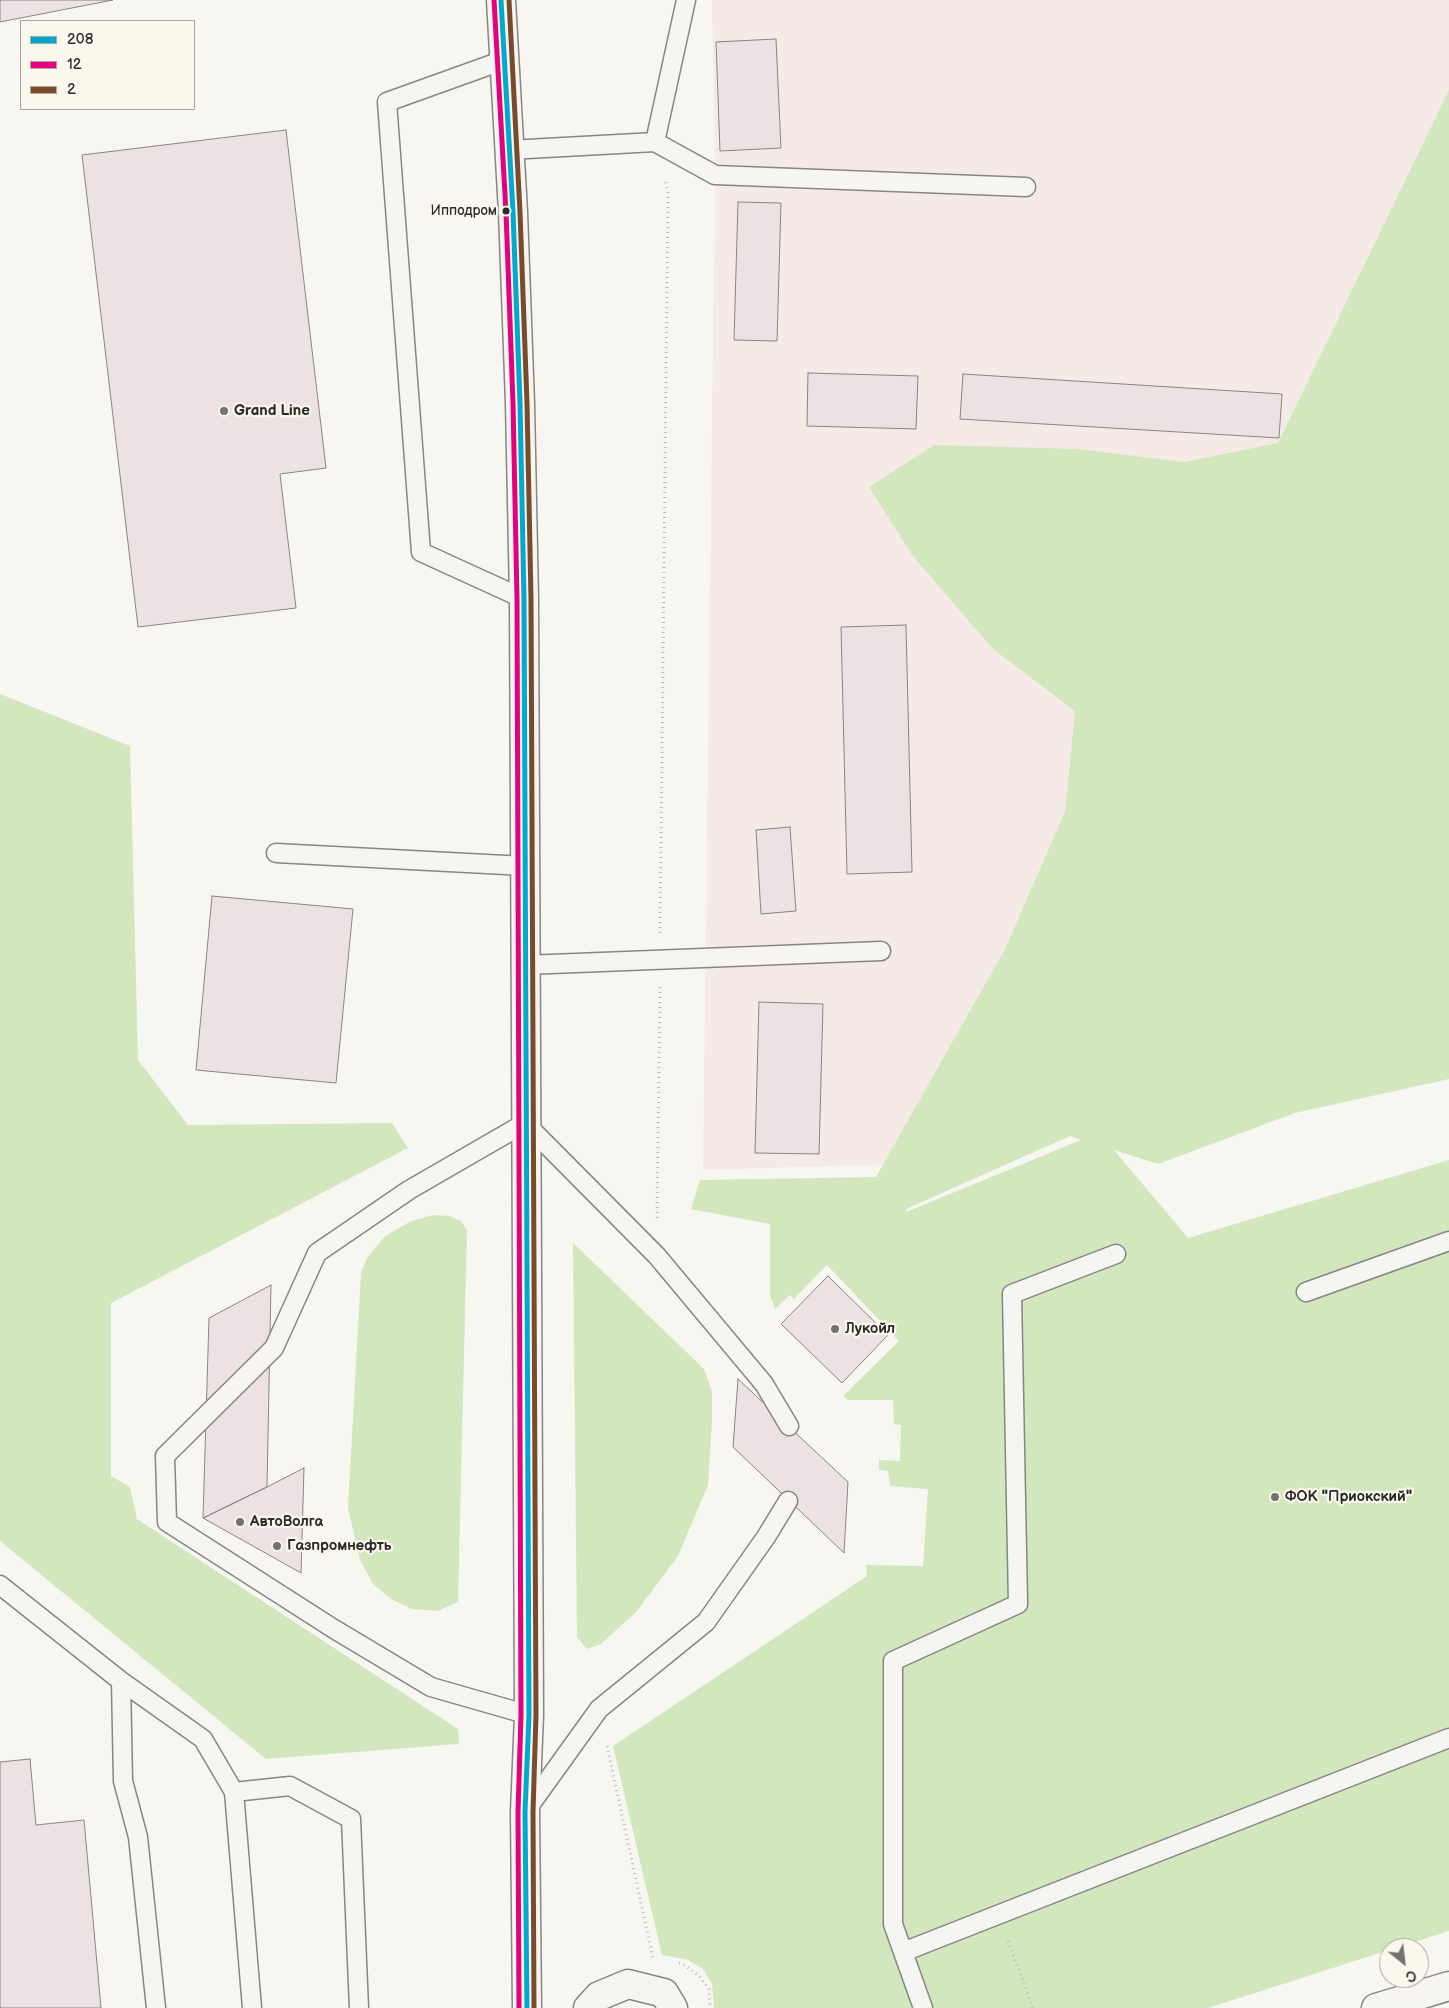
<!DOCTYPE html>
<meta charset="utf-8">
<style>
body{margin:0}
#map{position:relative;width:1449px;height:2008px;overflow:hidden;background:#f8f6f0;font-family:"Balsamiq Sans",sans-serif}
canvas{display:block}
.legend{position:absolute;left:20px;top:20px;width:175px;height:90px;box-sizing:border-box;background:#fbf7ec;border:1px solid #a8a59f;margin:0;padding:6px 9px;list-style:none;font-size:15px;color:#2b2b2b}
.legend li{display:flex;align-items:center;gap:10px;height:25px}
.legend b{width:25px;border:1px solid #a8a59f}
.north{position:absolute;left:1379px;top:1938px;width:50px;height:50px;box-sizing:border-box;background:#fbf7ec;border:1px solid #a8a59f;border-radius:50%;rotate:151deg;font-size:14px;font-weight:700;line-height:20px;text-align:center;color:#2b2b2b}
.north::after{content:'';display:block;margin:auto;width:18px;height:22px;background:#737270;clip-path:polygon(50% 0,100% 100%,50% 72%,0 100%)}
</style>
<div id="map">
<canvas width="1449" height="2008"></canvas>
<ul class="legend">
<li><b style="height:6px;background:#00a9ce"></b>208</li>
<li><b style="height:6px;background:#e5007d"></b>12</li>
<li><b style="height:6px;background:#7a4b2a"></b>2</li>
</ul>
<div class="north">С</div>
</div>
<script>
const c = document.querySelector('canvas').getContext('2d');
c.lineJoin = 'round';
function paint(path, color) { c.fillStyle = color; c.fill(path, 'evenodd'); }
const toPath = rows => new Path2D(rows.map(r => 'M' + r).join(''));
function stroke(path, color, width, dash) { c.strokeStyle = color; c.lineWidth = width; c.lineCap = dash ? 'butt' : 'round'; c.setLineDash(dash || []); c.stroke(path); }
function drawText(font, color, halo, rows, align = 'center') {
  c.font = font + ' "Balsamiq Sans",sans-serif'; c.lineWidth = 4.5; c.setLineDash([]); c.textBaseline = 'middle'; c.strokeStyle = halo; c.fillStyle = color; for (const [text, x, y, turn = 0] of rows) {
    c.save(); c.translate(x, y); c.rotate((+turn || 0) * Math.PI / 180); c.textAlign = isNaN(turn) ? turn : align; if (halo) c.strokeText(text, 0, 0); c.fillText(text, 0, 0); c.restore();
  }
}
paint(toPath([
 [712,0,1449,0,1449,138,896,1164,703,1170,715,175]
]), '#f6eae7');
paint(toPath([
 [1449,90,1449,1079,1295,1113,1158,1164,1114,1150,1188,1238,1449,1160,1449,1931,1395,1948,1389,1948,1389,1950,1208,2008,714,2008,712,1984,703,1969,688,1960,662,1955,613,1746,867,1576,866,1565,923,1566,928,1489,890,1486,888,1471,879,1470,879,1460,900,1461,901,1425,894,1424,893,1400,848,1400,843,1396,899,1341,827,1265,794,1299,790,1295,775,1309,770,1295,770,1224,691,1209,700,1180,876,1177,1005,949,1065,812,1075,711,993,649,912,555,869,487,934,445,1079,449,1184,462,1278,443],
 [1070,1136,1081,1140,906,1212,906,1209],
 [0,694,130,746,138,1060,188,1125,392,1123,408,1148,111,1303,111,1476,130,1487,137,1519,458,1729,459,1744,266,1759,0,1541],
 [433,1215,449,1216,461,1221,467,1230,458,1602,438,1611,412,1609,391,1599,373,1584,360,1560,348,1508,361,1273,367,1258,384,1237,411,1221],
 [573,1243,704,1369,712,1392,712,1421,708,1485,678,1556,636,1612,601,1644,587,1649,577,1637]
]), '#d3e7be');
const building = toPath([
 [0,0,113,0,0,22,0,0],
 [776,39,781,148,720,151,716,42,776,39],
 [286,130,326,468,280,474,296,608,138,627,82,155,286,130],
 [738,202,781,203,777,341,734,340,738,202],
 [808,373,918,376,916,429,807,426,808,373],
 [963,374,1282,394,1279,438,960,419,963,374],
 [906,625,912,872,847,874,841,627,906,625],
 [790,827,796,911,761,914,756,830,790,827],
 [212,896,353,909,336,1083,196,1070,212,896],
 [759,1002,823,1004,819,1154,755,1153,759,1002],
 [828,1276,888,1335,842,1383,781,1324,828,1276],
 [271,1285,267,1487,203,1518,209,1318,271,1285],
 [738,1379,848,1482,844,1553,733,1447,738,1379],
 [304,1468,301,1573,203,1518,267,1487,304,1468],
 [30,1759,36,1825,84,1820,101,2008,0,2008,0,1762,30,1759]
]);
paint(building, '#ece1e3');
stroke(building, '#878684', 1);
const lane = toPath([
 [504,60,387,102,421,552,524,599],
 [655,142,715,175,1026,187],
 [509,150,655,142,686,0],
 [276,853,525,866],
 [525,965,881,951],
 [1306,1292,1449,1241],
 [0,1585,121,1681,203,1739,234,1792,252,2008],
 [121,1681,123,1781,138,1837,156,2008],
 [529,1715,431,1687,334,1629,167,1522,165,1456,274,1348,317,1253,409,1190,525,1123,657,1256,764,1384,789,1426],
 [234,1792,290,1786,351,1819,359,2008],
 [525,1812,599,1709,706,1622,766,1537,788,1501],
 [903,1952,1449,1738],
 [923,2008,893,1924,893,1661,1018,1604,1012,1294,1116,1254]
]);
const street = toPath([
 [588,2008,599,1996,628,1984,664,1993,673,2008],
 [1376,2008,1449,1986]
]);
const primary = toPath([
 [501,0,513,212,520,403,524,599,529,1715,525,1812,527,2008]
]);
stroke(lane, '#878684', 21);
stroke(street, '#878684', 31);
stroke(primary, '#878684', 31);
stroke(toPath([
 [660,933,668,193,665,179],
 [657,1218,660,987],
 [607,1746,653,1958],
 [1008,1941,1033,2008],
 [679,1963,683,1964,698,1975,709,1989,710,2008]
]), '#bcbab8', 3, [1, 4]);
stroke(lane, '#f6f5f1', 18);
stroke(street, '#f6f5f1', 28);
stroke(primary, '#f6f5f1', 28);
stroke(toPath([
 [501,0,513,212,520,403,524,599,529,1715,525,1812,527,2008]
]), '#00a9ce', 5);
stroke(toPath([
 [494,0,506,212,513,403,517,599,521,1715,518,1812,519,2008]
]), '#e5007d', 5);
stroke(toPath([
 [509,0,520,212,527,403,531,599,536,1715,533,1812,534,2008]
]), '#7a4b2a', 5);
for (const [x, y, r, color] of [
 [506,211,4.5,"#2b2b2b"],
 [224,411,5,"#737270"],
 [835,1329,5,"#737270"],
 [1275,1497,5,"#737270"],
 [240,1522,5,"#737270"],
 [277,1546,5,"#737270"]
]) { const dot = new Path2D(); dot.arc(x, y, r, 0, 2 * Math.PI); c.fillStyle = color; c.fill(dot); stroke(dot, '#fbf7ec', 2); }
drawText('14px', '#2b2b2b', '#fbf7ec', [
 ["Ипподром",497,211]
], 'right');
drawText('bold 15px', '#2b2b2b', '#fbf7ec', [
 ["Grand Line",234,411],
 ["Лукойл",845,1329],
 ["ФОК \"Приокский\"",1285,1497],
 ["АвтоВолга",250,1522],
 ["Газпромнефть",287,1546]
], 'left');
</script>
